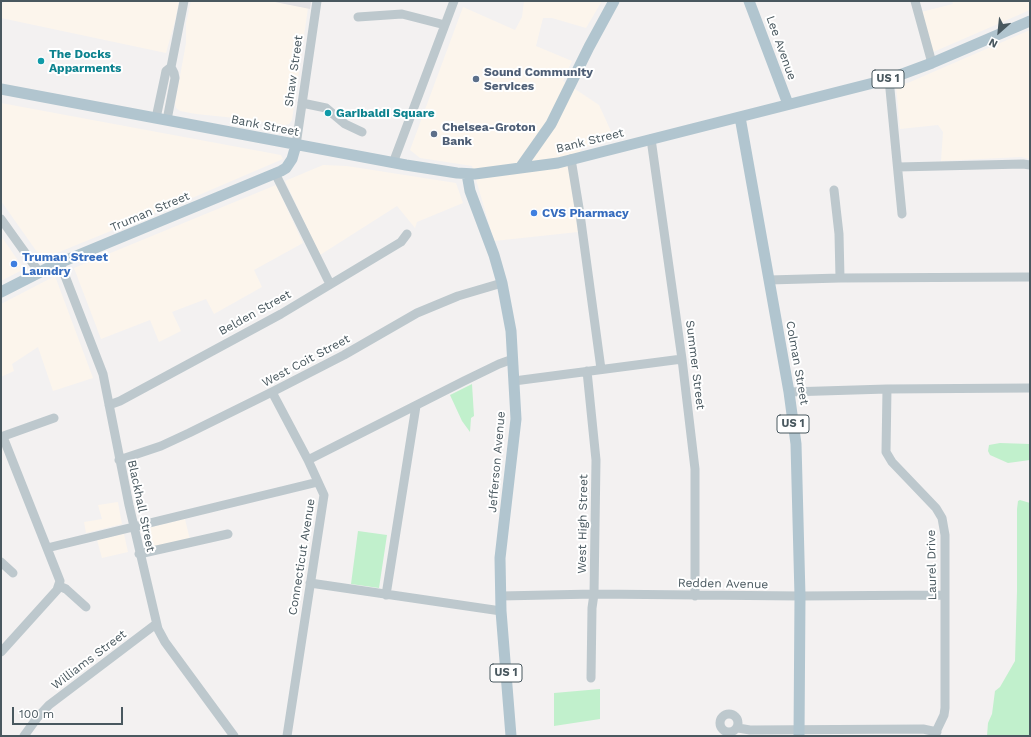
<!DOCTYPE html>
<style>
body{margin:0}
#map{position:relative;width:1031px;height:737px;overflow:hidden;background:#f3f1f1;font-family:"Work Sans",sans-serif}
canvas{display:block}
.frame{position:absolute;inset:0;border:2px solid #49585f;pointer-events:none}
.north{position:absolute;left:979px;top:12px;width:40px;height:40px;-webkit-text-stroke:3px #fff;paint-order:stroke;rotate:207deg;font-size:11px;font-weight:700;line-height:16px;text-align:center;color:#49585f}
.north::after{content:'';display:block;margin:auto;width:14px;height:18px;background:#49585f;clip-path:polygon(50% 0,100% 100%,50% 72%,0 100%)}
.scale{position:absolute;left:12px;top:707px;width:111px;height:18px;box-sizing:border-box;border:2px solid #49585f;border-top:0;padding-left:5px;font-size:12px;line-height:14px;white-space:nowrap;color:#49585f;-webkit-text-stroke:3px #fff;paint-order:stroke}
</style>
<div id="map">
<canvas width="1031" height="737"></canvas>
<div class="frame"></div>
<div class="north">N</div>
<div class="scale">100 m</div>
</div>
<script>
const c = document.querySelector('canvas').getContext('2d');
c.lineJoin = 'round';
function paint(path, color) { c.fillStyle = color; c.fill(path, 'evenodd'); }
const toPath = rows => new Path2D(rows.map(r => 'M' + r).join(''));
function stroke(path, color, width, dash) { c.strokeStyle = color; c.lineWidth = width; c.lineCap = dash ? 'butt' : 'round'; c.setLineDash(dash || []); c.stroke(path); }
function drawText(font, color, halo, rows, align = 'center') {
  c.font = font + ' "Work Sans",sans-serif'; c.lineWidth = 4; c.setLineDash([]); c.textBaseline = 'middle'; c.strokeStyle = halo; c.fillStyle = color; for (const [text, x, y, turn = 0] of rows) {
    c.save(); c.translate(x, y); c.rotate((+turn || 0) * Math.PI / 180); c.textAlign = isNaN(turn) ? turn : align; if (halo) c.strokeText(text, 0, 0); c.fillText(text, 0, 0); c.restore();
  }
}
paint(toPath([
 [5,1,179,1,175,21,166,53,1,18,1,5],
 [191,1,309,1,292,120,289,124,284,125,235,118,196,114,180,111,176,108,175,104,186,43,186,23],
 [524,1,602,1,586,28,552,18,543,18,536,46,572,61,563,81,599,105,615,140,582,148,569,170,578,232,494,241,472,166,420,158,410,150,463,7,515,30,522,17],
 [952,1,1030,1,1030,10,931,53,921,12,953,4],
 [1030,30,1030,159,1021,157,941,161,943,132,938,125,900,129,896,86,910,82],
 [1,103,281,155,283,159,192,198,42,259,1,201],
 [323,165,347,166,456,183,463,203,417,222,415,228,397,206,320,255,285,181],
 [276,185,303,243,254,270,262,287,214,314,206,299,172,312,181,331,159,342,150,320,101,339,74,268],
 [1,236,24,269,1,281],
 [55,276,93,378,53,391,38,347,12,364,14,371,1,377,1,304],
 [118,502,122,524,86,533,84,522,102,519,98,505],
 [185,519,190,540,148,549,143,529],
 [124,534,128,552,102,558,97,540]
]), '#fcf5ec');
paint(toPath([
 [270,1,311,1,310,9]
]), '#e4e2e4');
paint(toPath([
 [472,384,474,416,471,418,470,432,462,421,450,395],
 [1000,443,1030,444,1030,460,1008,463,990,455,988,451,989,445],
 [1020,500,1030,503,1030,736,987,736,988,723,992,714,995,691,1000,687,1015,661,1017,591,1017,509,1018,501],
 [358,531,387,535,379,588,351,584],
 [600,689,600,719,554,726,554,693]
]), '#c1f0cc');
stroke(toPath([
 [915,1,932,63],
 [358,17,402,14,445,25],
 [889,79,902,214],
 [302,103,326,108,345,124,362,132],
 [156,118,165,76,166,71,171,67,184,1],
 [167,120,175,78,174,73,171,67],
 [651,139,682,359,695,469,695,596],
 [296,145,317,1],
 [571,159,580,214,601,369],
 [393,163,454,1],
 [898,167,1023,164,1030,165],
 [275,173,330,284],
 [834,190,839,234,840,278],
 [1,219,39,272],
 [60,263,103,374,129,505,158,629,165,642,234,736],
 [769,280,840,278,1030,277],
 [587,371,596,460,594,594,592,608,591,678],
 [514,381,682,359],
 [887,389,886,452,892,462,936,508,942,518,945,535,945,708,944,715,934,736],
 [272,392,308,460,324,495,287,736],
 [789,392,887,389,1030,388],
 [109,405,120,401,281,314,401,242,407,234],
 [1,437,54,418],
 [119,460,161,446,189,433,272,392,344,355,417,313,458,296,502,283],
 [308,460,464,381,499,364,513,359],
 [47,548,318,482],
 [139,554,228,534],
 [1,562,13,573],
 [310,583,501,611],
 [59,586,66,589,86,607],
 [386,595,416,406],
 [501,596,594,594,800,596,945,595],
 [1,652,57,590,60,581,3,437],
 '720 723a9 9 0 1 1 18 0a9 9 0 1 1-18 0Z',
 [738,728,750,730,923,729,937,732],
 [24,736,37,718,49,705,156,624]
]), '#bdc8cd', 9);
stroke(toPath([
 [749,1,788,104],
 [1,89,406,165,457,173,475,174,558,163,889,79,932,63,1030,21],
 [740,117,789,392,796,444,800,596,799,736],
 [520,168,551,124,589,47,614,1],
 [467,174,470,191,494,255,502,283,511,331,516,419,500,558,501,611,511,736],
 [1,292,52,266,281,171,286,168,292,159,296,145]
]), '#b1c5cf', 11);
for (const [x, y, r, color] of [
 [41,61,4,"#0f9aa8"],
 [476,79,4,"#5c6f8a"],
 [328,113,4,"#0f9aa8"],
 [434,134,4,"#5c6f8a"],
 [534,213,4,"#3f7fe0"],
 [14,264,4,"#3f7fe0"]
]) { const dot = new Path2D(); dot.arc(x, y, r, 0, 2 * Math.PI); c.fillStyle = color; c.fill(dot); stroke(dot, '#fff', 1.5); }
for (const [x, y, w] of [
 [888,79,32],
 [793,424,32],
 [506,673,32]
]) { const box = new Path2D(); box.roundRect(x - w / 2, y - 9, w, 18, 3); c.fillStyle = '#fff'; c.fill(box); stroke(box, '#49585f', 1); }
drawText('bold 11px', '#49585f', null, [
 ["US 1",888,79],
 ["US 1",793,424],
 ["US 1",506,673]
]);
drawText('12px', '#49585f', '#fff', [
 ["Lee Avenue",781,48,70],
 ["Shaw Street",294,71,-82],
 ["Bank Street",265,126,11],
 ["Bank Street",590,141,-14],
 ["Truman Street",150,212,-23],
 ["Belden Street",255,313,-29],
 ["West Coit Street",306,361,-28],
 ["Colman Street",797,363,80],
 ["Summer Street",695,365,83],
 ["Jefferson Avenue",497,462,-85],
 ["Blackhall Street",141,506,78],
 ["West High Street",583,524,-89],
 ["Connecticut Avenue",302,557,-81],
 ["Laurel Drive",932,565,-91],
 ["Redden Avenue",723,584,1],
 ["Williams Street",89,660,-37]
]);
drawText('bold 12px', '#0d838f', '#fff', [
 ["The Docks",49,54],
 ["Apparments",49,68],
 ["Garibaldi Square",336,113]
], 'left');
drawText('bold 12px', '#4e5e75', '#fff', [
 ["Sound Community",484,72],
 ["Services",484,86],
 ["Chelsea-Groton",442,127],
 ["Bank",442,141]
], 'left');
drawText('bold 12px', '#366cbe', '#fff', [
 ["CVS Pharmacy",542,213],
 ["Truman Street",22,257],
 ["Laundry",22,271]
], 'left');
</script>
